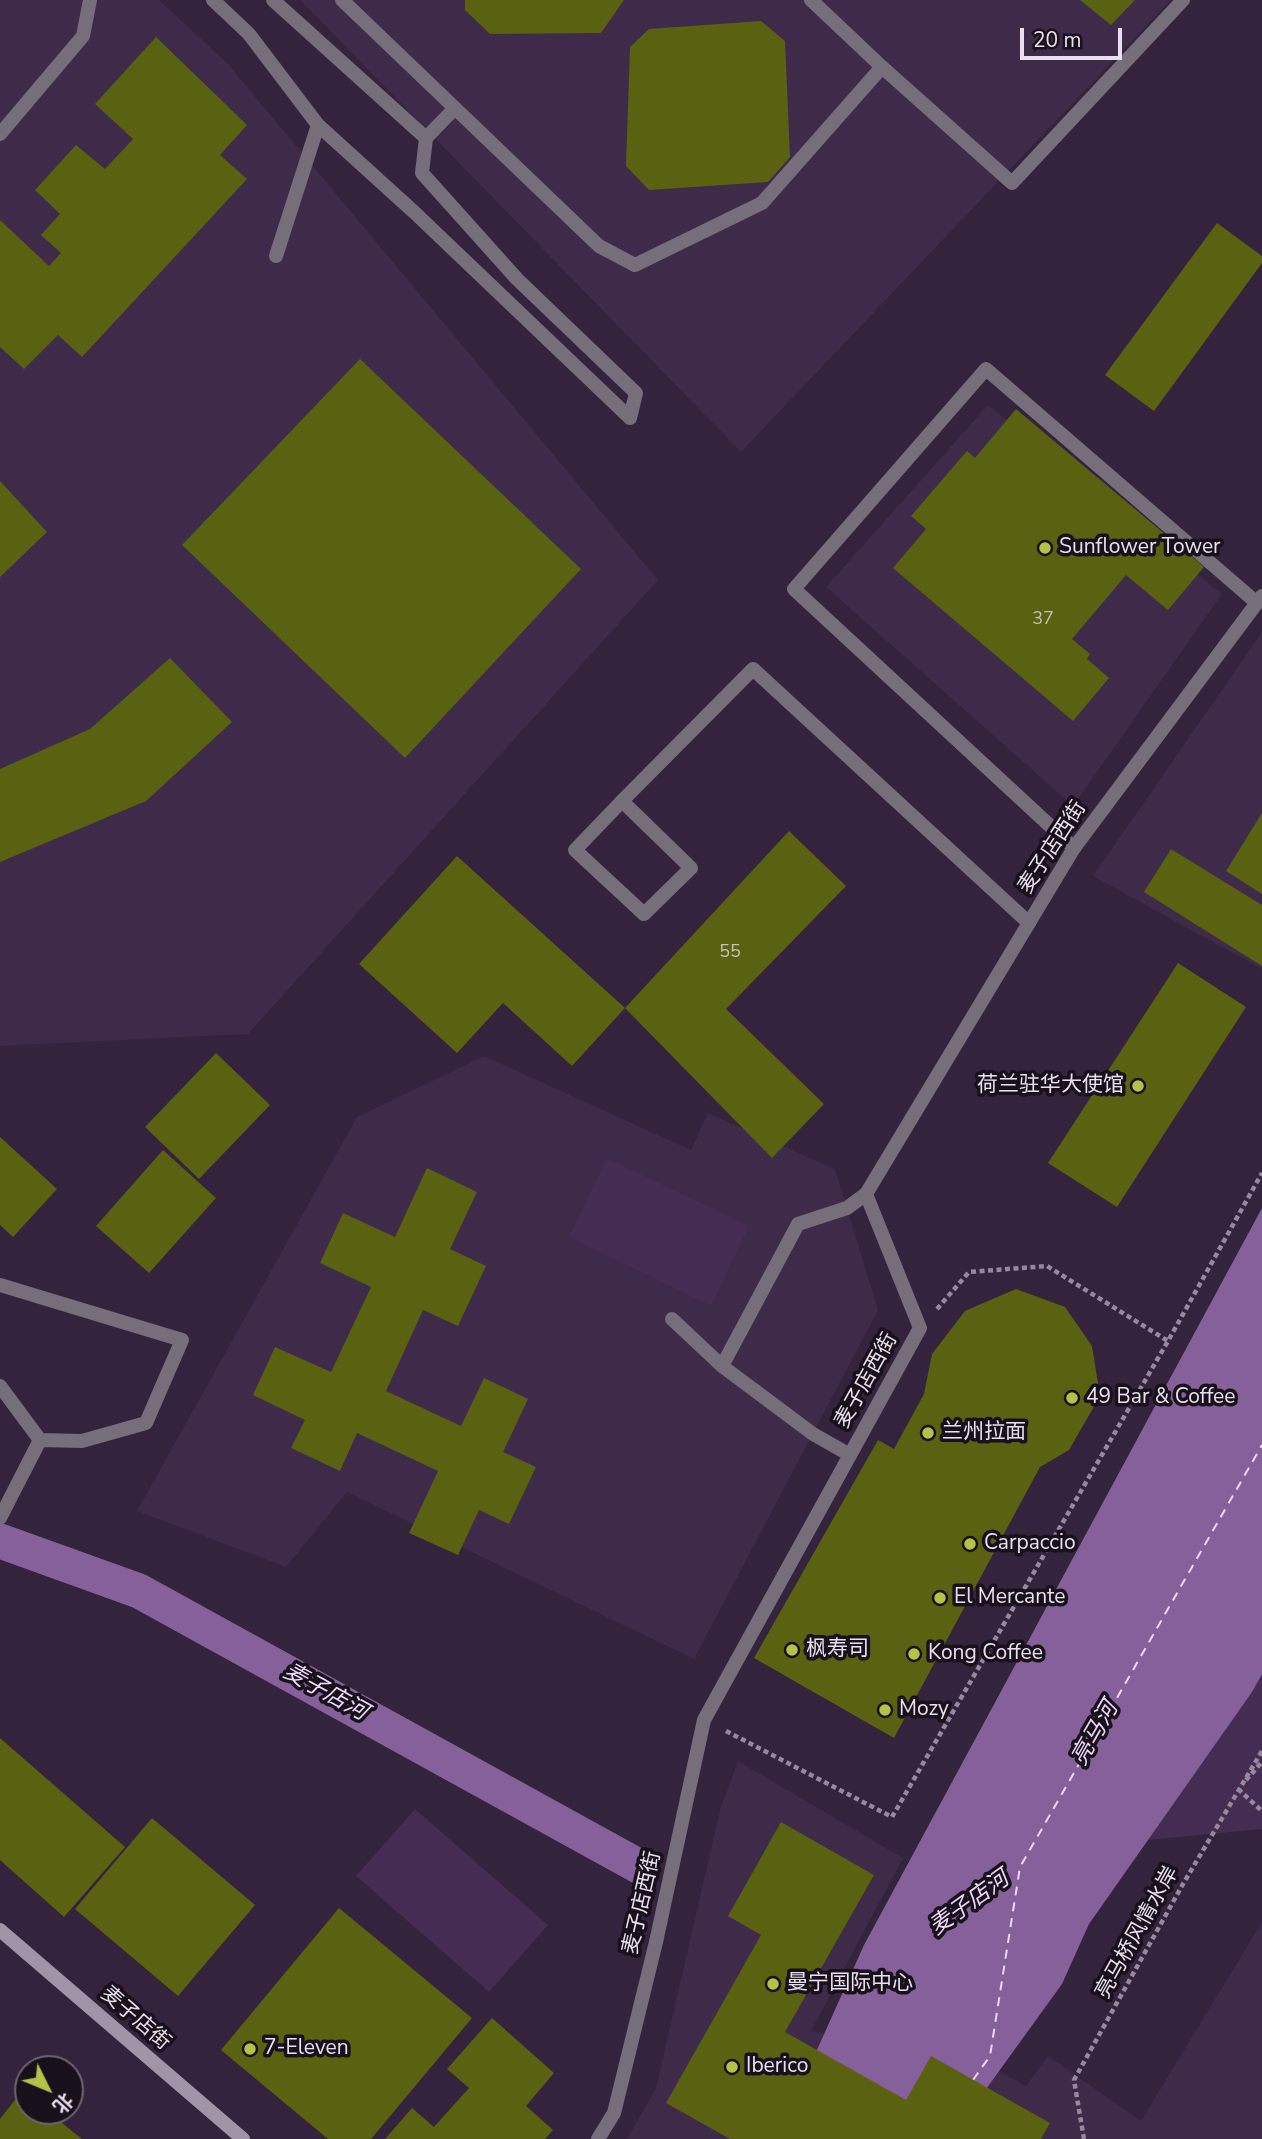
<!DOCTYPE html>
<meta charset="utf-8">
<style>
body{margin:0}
#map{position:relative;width:1262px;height:2139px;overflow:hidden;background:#34233c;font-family:"Nunito Sans","Noto Sans SC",sans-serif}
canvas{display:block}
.north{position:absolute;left:14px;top:2055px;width:70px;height:70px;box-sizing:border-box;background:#18101b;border:2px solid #6c6370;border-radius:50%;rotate:133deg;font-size:19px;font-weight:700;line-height:28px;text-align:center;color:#e9dfef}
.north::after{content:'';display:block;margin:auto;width:24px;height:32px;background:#b5c249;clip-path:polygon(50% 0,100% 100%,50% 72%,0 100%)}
.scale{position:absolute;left:1020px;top:28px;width:102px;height:32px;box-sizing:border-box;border:4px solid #e9dfef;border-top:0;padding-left:9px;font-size:21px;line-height:24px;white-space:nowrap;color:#e9dfef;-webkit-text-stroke:5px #18101b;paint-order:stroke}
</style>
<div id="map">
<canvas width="1262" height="2139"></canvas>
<div class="north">北</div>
<div class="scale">20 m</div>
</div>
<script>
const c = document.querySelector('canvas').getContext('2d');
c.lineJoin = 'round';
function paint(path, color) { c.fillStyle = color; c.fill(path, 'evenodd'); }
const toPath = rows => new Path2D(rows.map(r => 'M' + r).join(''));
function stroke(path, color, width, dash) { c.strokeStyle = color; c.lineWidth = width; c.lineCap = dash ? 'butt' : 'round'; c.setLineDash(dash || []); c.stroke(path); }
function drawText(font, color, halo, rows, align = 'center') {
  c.font = font + ' "Nunito Sans","Noto Sans SC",sans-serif'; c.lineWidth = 7; c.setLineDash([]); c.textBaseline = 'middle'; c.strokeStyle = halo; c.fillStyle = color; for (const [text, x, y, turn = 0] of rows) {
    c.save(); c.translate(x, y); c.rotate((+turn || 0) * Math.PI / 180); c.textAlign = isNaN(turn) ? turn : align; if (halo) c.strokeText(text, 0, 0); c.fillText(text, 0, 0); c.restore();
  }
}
paint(toPath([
 [0,0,159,0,228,64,658,580,248,1034,0,1046],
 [300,0,1171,0,741,452],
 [988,405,1222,594,1073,806,826,587],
 [1262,632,1262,969,1093,876],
 [484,1056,691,1150,708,1113,835,1169,878,1310,694,1659,347,1492,286,1567,137,1511,357,1117],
 [738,1761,903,1858,811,2031,860,2041,890,2013,1026,2086,1048,2056,1141,2121,1262,1922,1262,2139,627,2139,656,2088,720,1810]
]), '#3e2a49');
paint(toPath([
 [607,1158,749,1226,711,1306,569,1237],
 [1262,1644,1262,1829,1136,1841],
 [415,1809,548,1925,489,1992,356,1876]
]), '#452c52');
paint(toPath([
 [1262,1208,1262,1674,1252,1692,1089,1924,1062,1984,950,2139,777,2139,864,1945]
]), '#86609a');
stroke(toPath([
 [0,1541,139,1591,640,1867]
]), '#86609a', 35);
stroke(toPath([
 [973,2080,990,2056,1020,1867,1262,1445]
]), '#eed8fa', 2, [9, 7]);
paint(toPath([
 [465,0,624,0,601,33,490,34,465,10],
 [1080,0,1135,0,1111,25],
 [761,21,785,41,790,157,768,182,649,190,626,166,630,47,649,29],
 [156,37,247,125,220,155,247,179,82,357,58,335,24,369,0,347,0,220,49,266,61,253,41,235,60,214,35,190,76,145,105,169,133,139,95,104],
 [1217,223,1262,256,1262,263,1154,411,1105,375],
 [360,359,581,569,405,758,182,545],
 [1016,409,1204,567,1168,610,1126,575,1072,639,1090,654,1087,659,1109,678,1073,721,893,568,926,529,911,516,967,451,975,458],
 [0,481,47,532,0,577],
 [170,658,232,722,146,801,0,862,0,769,90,729],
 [1262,813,1262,894,1226,871],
 [789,831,846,886,726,1009,824,1104,772,1158,625,1008],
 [1171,849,1262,905,1262,966,1144,892],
 [457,856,625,1008,572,1066,503,1003,457,1053,359,964],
 [1178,963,1246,1007,1117,1207,1048,1163],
 [216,1053,270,1105,199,1179,145,1127],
 [0,1137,57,1189,13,1237,0,1225],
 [163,1150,216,1198,149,1273,96,1226],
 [427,1168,477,1192,450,1249,486,1266,458,1326,423,1310,386,1391,461,1426,484,1378,528,1399,503,1452,536,1467,509,1524,479,1510,458,1555,409,1533,438,1471,357,1433,340,1471,291,1448,305,1420,253,1395,275,1347,331,1372,371,1287,320,1263,343,1213,395,1237],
 [1016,1289,1065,1307,1092,1346,1100,1396,1069,1450,1040,1467,894,1738,754,1658,878,1440,894,1449,924,1394,932,1354,965,1311],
 [0,1738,125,1847,64,1917,0,1860],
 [152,1818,255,1905,178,1996,75,1909],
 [781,1822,874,1875,785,2032,906,2100,931,2056,1050,2123,1041,2139,730,2139,666,2103,761,1935,728,1916],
 [339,1908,472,2018,371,2139,328,2139,221,2050],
 [492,2018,554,2073,526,2106,553,2130,545,2139,385,2139,412,2108,434,2127,469,2088,447,2069],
 [22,2091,28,2096,28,2111,47,2111,82,2139,0,2139,0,2119]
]), '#5a6111');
stroke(toPath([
 [937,1309,969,1272,1047,1266,1168,1341],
 [726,1731,892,1817,1168,1341,1262,1173],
 [1246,1780,1262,1762],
 [1238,1789,1262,1811],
 [1084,2139,1074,2080,1183,1884,1262,1751]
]), '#96889d', 4.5, [5, 3.5]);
stroke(toPath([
 [213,0,249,34,318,125,414,212,630,418],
 [273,0,426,138,422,173,517,279,636,393,630,418],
 [342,0,599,246,635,265,762,203,882,67],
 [811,0,882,67,1012,183,1183,0],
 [0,134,83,36,90,0],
 [426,138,455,108],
 [276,256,318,125],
 [622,801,691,868,644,914,575,850,622,801,753,669,1029,923],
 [1074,848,794,589,986,369,1257,603],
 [672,1319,722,1366,813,1434,850,1455],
 [722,1366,798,1224,847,1208,866,1194]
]), '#766e7b', 14);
stroke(toPath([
 [0,1285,182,1340,146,1423,82,1441,40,1440],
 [0,1386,40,1440],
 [0,1518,40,1440],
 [598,2139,614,2113,656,1942,704,1720,920,1328,866,1194,1074,848,1262,596]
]), '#766e7b', 14);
stroke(toPath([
 [0,1930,243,2139]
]), '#a194a9', 14);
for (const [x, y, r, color] of [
 [1045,548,7,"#b5c249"],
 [1138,1086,7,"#b5c249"],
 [1072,1398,7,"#b5c249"],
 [928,1433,7,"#b5c249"],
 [970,1544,7,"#b5c249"],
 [940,1598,7,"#b5c249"],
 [792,1650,7,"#b5c249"],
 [914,1654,7,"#b5c249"],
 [885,1710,7,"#b5c249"],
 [773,1984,7,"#b5c249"],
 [250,2049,7,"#b5c249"],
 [732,2067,7,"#b5c249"]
]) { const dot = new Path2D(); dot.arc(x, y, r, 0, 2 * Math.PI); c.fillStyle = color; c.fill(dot); stroke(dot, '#18101b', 2.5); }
drawText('18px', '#c5c0b8', null, [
 ["37",1043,620],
 ["55",730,953]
]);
drawText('21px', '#e9dfef', '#18101b', [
 ["Sunflower Tower",1059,548],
 ["荷兰驻华大使馆",1124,1086,"right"],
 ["49 Bar & Coffee",1086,1398],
 ["兰州拉面",942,1433],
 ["Carpaccio",984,1544],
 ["El Mercante",954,1598],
 ["枫寿司",806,1650],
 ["Kong Coffee",928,1654],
 ["Mozy",899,1710],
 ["曼宁国际中心",787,1984],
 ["7-Eleven",264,2049],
 ["Iberico",746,2067]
], 'left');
drawText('21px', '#e9dfef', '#18101b', [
 ["麦子店西街",1053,848,-57],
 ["麦子店西街",867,1381,-61],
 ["麦子店西街",643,1903,-77],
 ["亮马桥风情水岸",1138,1933,-61],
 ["麦子店街",135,2019,41]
]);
drawText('italic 23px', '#eed8fa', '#18101b', [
 ["麦子店河",325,1693,29],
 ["亮马河",1096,1734,-60],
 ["麦子店河",970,1904,-36]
]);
</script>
